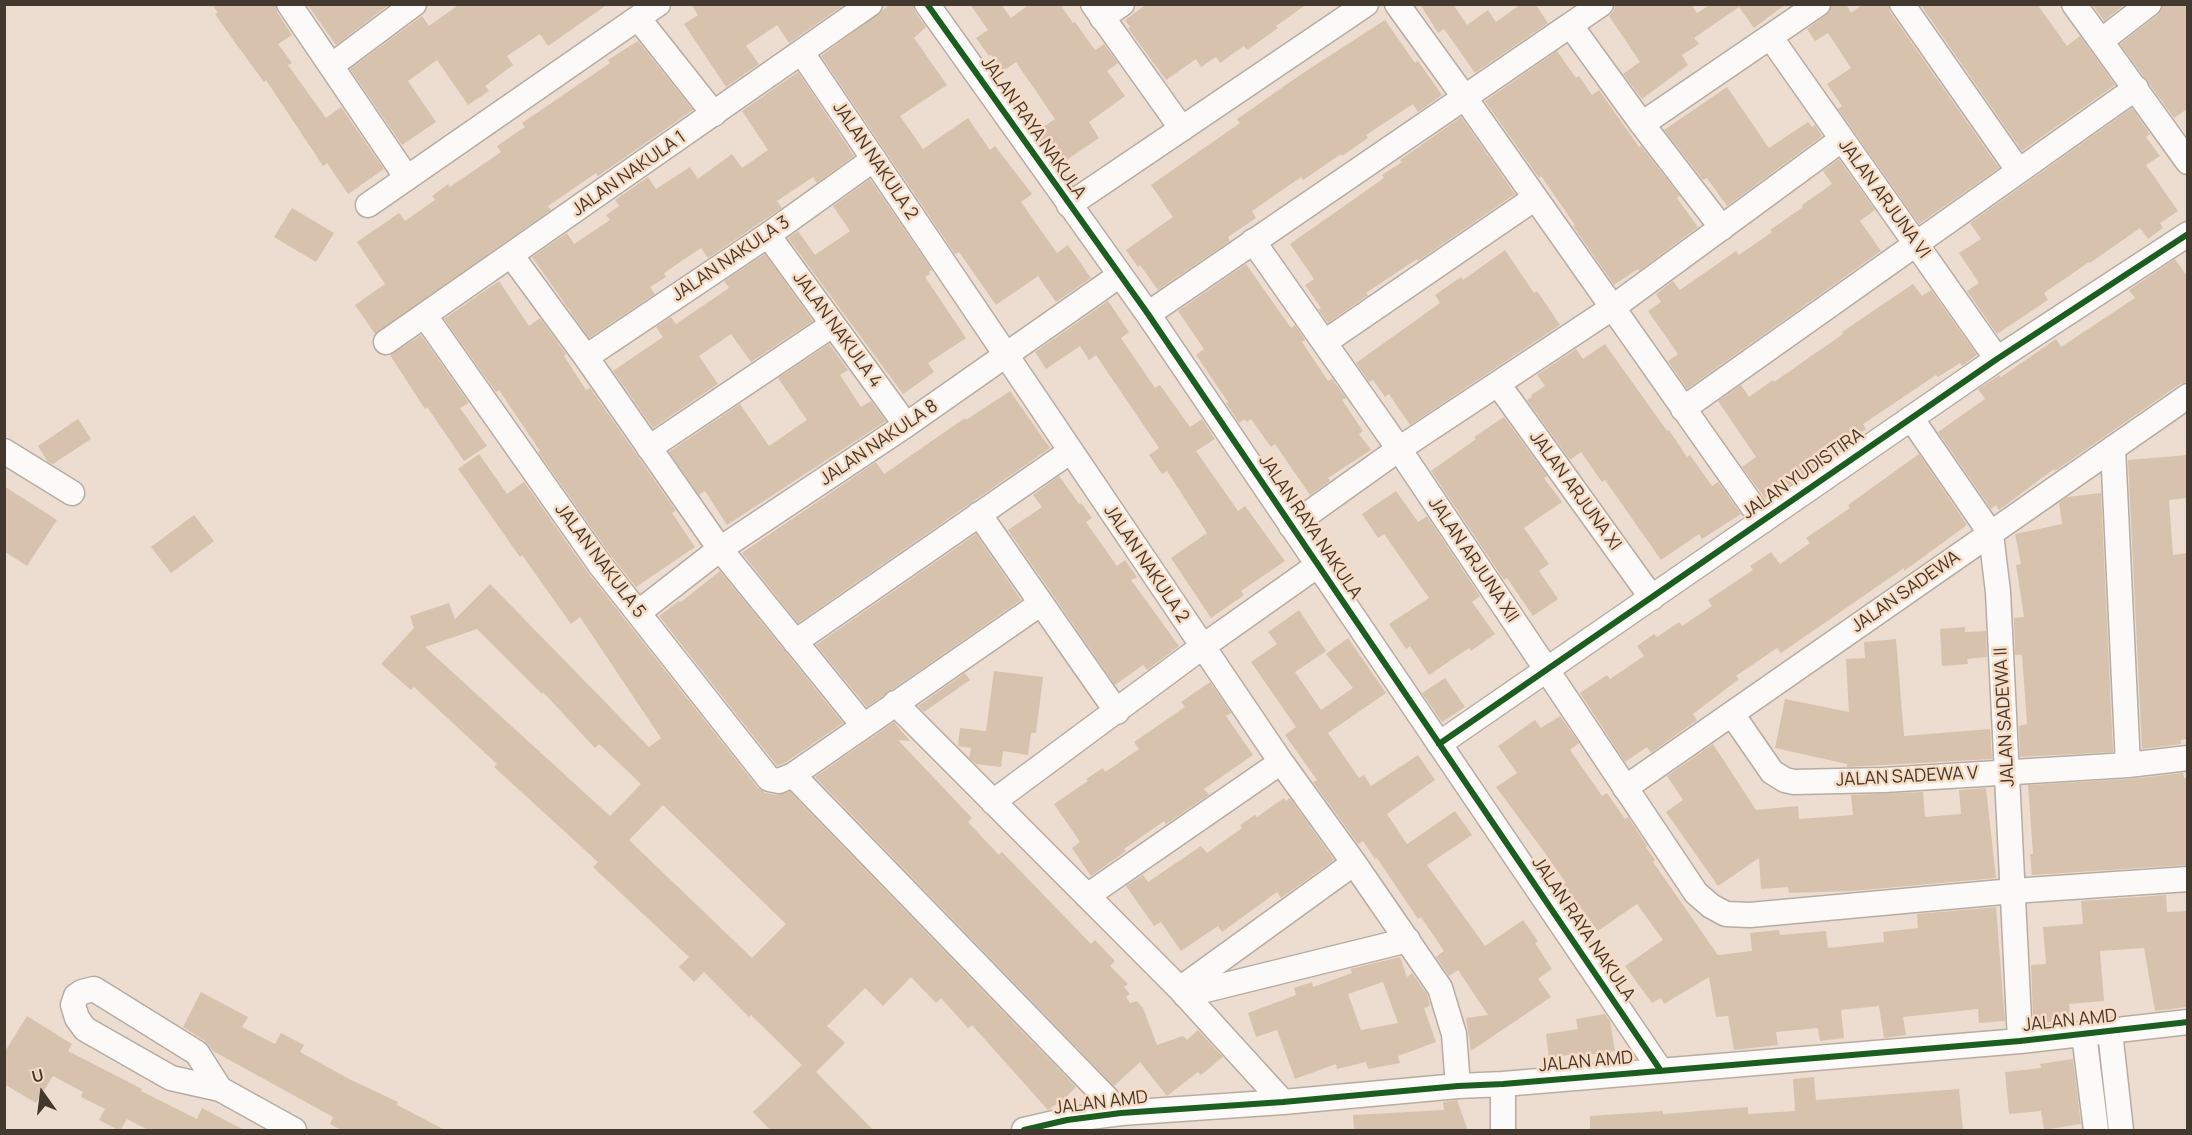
<!DOCTYPE html>
<style>
body{margin:0}
#map{position:relative;width:2192px;height:1135px;overflow:hidden;background:#ecddd0;font-family:Manrope,sans-serif}
canvas{display:block}
.frame{position:absolute;inset:0;border:6px solid #42382e;pointer-events:none}
.north{position:absolute;left:12px;top:1063px;width:60px;height:60px;-webkit-text-stroke:4px #f8dcc4;paint-order:stroke;rotate:346deg;font-size:16px;font-weight:700;line-height:24px;text-align:center;color:#42382e}
.north::after{content:'';display:block;margin:auto;width:21px;height:27px;background:#42382e;clip-path:polygon(50% 0,100% 100%,50% 72%,0 100%)}
</style>
<div id="map">
<canvas width="2192" height="1135"></canvas>
<div class="frame"></div>
<div class="north">U</div>
</div>
<script>
const c = document.querySelector('canvas').getContext('2d');
c.lineJoin = 'round';
function paint(path, color) { c.fillStyle = color; c.fill(path, 'evenodd'); }
const toPath = rows => new Path2D(rows.map(r => 'M' + r).join(''));
function stroke(path, color, width, dash) { c.strokeStyle = color; c.lineWidth = width; c.lineCap = dash ? 'butt' : 'round'; c.setLineDash(dash || []); c.stroke(path); }
function drawText(font, color, halo, rows, align = 'center') {
  c.font = font + ' Manrope,sans-serif'; c.lineWidth = 5; c.setLineDash([]); c.textBaseline = 'middle'; c.strokeStyle = halo; c.fillStyle = color; for (const [text, x, y, turn = 0] of rows) {
    c.save(); c.translate(x, y); c.rotate((+turn || 0) * Math.PI / 180); c.textAlign = isNaN(turn) ? turn : align; if (halo) c.strokeText(text, 0, 0); c.fillText(text, 0, 0); c.restore();
  }
}
paint(toPath([
 [212,4,275,4,277,12,292,35,278,44,292,63,288,65,326,118,341,107,384,169,348,194,327,163,323,166,266,80,264,82,231,37,215,14,218,13],
 [307,4,390,4,336,45],
 [460,4,608,4,548,46,540,34,507,56,513,65,485,86,489,91,468,105,437,60,408,81,436,122,402,145,350,69,422,16,429,26],
 [691,4,839,4,841,7,789,43,777,25,746,46,759,64,726,87,684,24,698,15],
 [891,4,913,4,915,12,926,27,914,38,947,85,900,116,923,149,968,118,990,150,995,146,1032,194,1021,202,1057,253,1068,245,1091,278,1056,302,1038,276,996,305,959,252,955,254,821,56],
 [970,4,1001,4,1011,18,1030,4,1060,4,1073,23,1075,22,1095,50,1104,44,1118,63,1107,71,1125,96,1089,122,1099,138,1059,165,1036,132,1055,119,1016,62,1003,71,991,55,989,56,976,38,988,30],
 [1147,4,1307,4,1276,26,1278,28,1247,50,1244,46,1220,63,1216,57,1201,67,1196,59,1166,80,1128,28,1130,27,1125,20],
 [1420,4,1453,4,1467,25,1488,10,1496,22,1521,4,1535,4,1548,23,1475,73,1444,29,1438,33],
 [1615,4,1691,4,1697,13,1711,4,1786,4,1754,28,1739,7,1694,38,1699,44,1682,55,1688,65,1642,99,1623,74,1640,62,1609,16,1614,11],
 [1832,4,1846,4,1851,13,1863,4,1888,4,1890,12,1999,168,1919,224,1838,109,1842,106,1827,84,1851,68,1828,33,1815,41,1807,29,1826,15],
 [1920,4,2037,4,2067,46,2080,36,2115,85,2022,151],
 [2092,4,2125,4,2104,21],
 [2163,4,2187,4,2187,109,2174,118,2120,44,2158,15],
 [1385,20,1415,63,1418,61,1442,95,1418,112,1413,104,1366,135,1368,138,1342,156,1341,154,1303,180,1301,177,1252,211,1256,218,1228,237,1230,241,1158,290,1140,265,1138,267,1126,250,1173,217,1151,185,1240,123,1237,119,1303,73],
 [638,41,693,110,598,176,596,173,548,206,551,210,375,334,355,305,385,284,357,242,399,213,405,221,435,200,432,196,448,184,450,187,501,152,497,146,525,127,522,123,610,63,608,60],
 [1557,51,1576,78,1579,76,1592,95,1599,90,1639,147,1641,146,1680,196,1677,198,1698,227,1639,271,1638,269,1614,285,1573,226,1575,225,1541,176,1539,178,1485,101],
 [798,72,854,156,817,183,813,177,777,201,782,208,708,258,701,248,664,273,666,277,650,287,655,294,589,338,532,257,567,233,574,244,610,220,606,215,619,206,615,200,648,177,656,189,690,167,698,179,732,154,742,168,768,150,742,111],
 [1727,87,1769,148,1808,122,1812,127,1815,125,1822,136,1727,206,1707,178,1703,180,1664,130],
 [2132,108,2150,134,2146,137,2160,156,2146,165,2178,211,2160,223,2163,228,2148,239,2140,228,2090,263,2089,262,2044,293,2048,300,1997,334,1967,291,1979,283,1959,253,1981,239,1970,223],
 [1461,117,1515,194,1418,261,1417,259,1366,293,1368,295,1328,323,1318,309,1321,308,1305,285,1314,279,1290,244,1384,178,1382,175,1402,162,1400,160],
 [1839,159,1875,210,1860,221,1881,251,1687,389,1668,361,1678,354,1648,311,1661,302,1656,294,1673,281,1680,290,1736,251,1739,255,1772,232,1770,230,1803,207,1802,205,1832,184,1823,171],
 [870,179,932,270,929,272,930,274,925,277,966,338,928,363,934,372,903,394,788,238,798,231,815,255,850,231,833,206],
 [292,208,334,233,316,262,274,237],
 [1505,250,1534,293,1537,291,1560,325,1410,425,1389,394,1385,397,1373,380,1369,382,1356,363,1440,303,1435,295,1461,277,1463,280],
 [765,254,813,321,751,362,731,334,699,356,718,384,653,428,613,371,663,337,656,327,671,317,676,324,729,288,724,281],
 [2175,259,2187,276,2187,382,2180,384,2055,471,2054,469,1999,510,1996,505,1991,509,1938,432,1985,399,1978,389,1999,375,2001,377,2056,339,2061,347,2135,298,2129,290],
 [1246,264,1291,328,1295,325,1305,340,1302,342,1328,381,1332,379,1346,398,1342,400,1363,431,1359,434,1371,450,1328,478,1330,481,1310,495,1275,444,1271,447,1251,419,1247,422,1244,419,1239,423,1226,403,1228,402,1196,355,1204,349,1178,311],
 [499,281,529,326,540,318,566,354,564,356,586,390,590,388,676,511,672,513,695,547,636,587,612,557,538,452,540,451,499,390,496,392,444,319],
 [1913,284,1922,296,1931,290,1977,355,1962,366,1960,363,1938,377,1936,375,1863,424,1866,429,1821,459,1823,462,1769,499,1767,497,1765,498,1742,467,1756,457,1718,401,1741,385,1749,397,1773,380,1774,382,1843,334,1842,332],
 [1108,301,1129,332,1121,338,1155,388,1160,385,1190,427,1202,419,1215,439,1196,451,1238,511,1245,506,1285,561,1241,591,1244,595,1211,618,1171,558,1207,533,1167,471,1162,474,1149,455,1159,448,1096,355,1089,360,1080,346,1046,369,1035,352],
 [421,335,469,403,460,408,487,446,464,461,427,407,425,409,390,355],
 [829,344,848,370,840,375,861,407,871,401,886,421,727,525,705,491,699,495,669,452,740,404,769,446,807,420,778,378],
 [1605,344,1667,431,1669,430,1687,457,1690,455,1712,486,1718,482,1741,514,1702,539,1699,534,1661,560,1605,480,1602,482,1581,452,1570,460,1527,400,1532,397,1531,395,1545,386,1537,375,1576,349,1583,359],
 [1010,391,1050,448,798,623,742,553,876,462,884,474,965,418,966,420],
 [1504,417,1547,476,1544,478,1562,502,1524,528,1549,564,1539,571,1558,599,1533,616,1507,578,1504,580,1431,471,1476,439,1474,437],
 [78,419,91,439,53,464,48,462,38,446],
 [479,454,507,494,524,482,589,574,758,788,765,793,776,795,790,792,1076,1087,1065,1098,1048,1110,972,1025,968,1028,941,998,936,1003,911,977,883,1006,865,988,827,1026,845,1043,816,1072,874,1131,771,1131,753,1112,802,1065,751,1015,749,1017,704,972,694,982,679,967,689,957,593,867,598,862,494,767,497,764,414,687,411,690,381,664,414,628,410,616,449,603,455,619,490,584,649,747,661,738,580,617,571,624,522,555,520,557,458,469],
 [477,629,542,694,543,692,595,748,599,744,641,784,610,816,425,647],
 [663,805,786,924,752,958,629,840],
 [1919,454,1967,525,1904,571,1904,568,1781,653,1777,648,1736,676,1739,679,1693,714,1697,720,1651,753,1647,747,1625,762,1580,693,1607,675,1610,679,1644,656,1637,646,1654,634,1657,637,1679,622,1682,626,1712,606,1708,600,1753,570,1750,566,1771,552,1780,564,1810,543,1806,538,1850,508,1848,505],
 [2187,455,2187,498,2169,500,2173,555,2187,553,2187,739,2181,740,2181,744,2142,749,2128,460],
 [1059,476,1079,504,1081,503,1092,518,1086,522,1117,566,1125,560,1137,577,1131,580,1179,646,1147,670,1143,665,1115,685,1008,530,1042,507,1033,495],
 [4,486,57,520,27,566,4,551],
 [1396,491,1418,522,1427,516,1480,596,1472,602,1495,634,1471,651,1469,648,1429,675,1410,646,1406,649,1389,624,1429,598,1384,534,1378,538,1362,514],
 [2101,493,2113,752,2020,757,2019,726,2027,724,2022,655,2015,655,2014,618,2024,617,2016,565,2021,564,2015,534,2062,524,2059,503,2067,497],
 [194,515,214,541,171,573,151,547],
 [976,534,1021,600,867,707,816,645],
 [720,571,843,723,786,762,777,766,659,616,679,601,681,602],
 [1299,610,1326,651,1295,672,1321,710,1353,688,1326,654,1348,638,1386,693,1328,733,1359,778,1364,775,1371,786,1418,755,1435,780,1387,814,1407,844,1455,811,1472,835,1427,865,1485,946,1523,920,1538,941,1535,943,1552,969,1538,979,1551,997,1471,1051,1466,1018,1488,1015,1458,970,1449,976,1436,957,1444,951,1421,917,1418,919,1377,858,1375,859,1363,841,1358,844,1313,782,1317,780,1285,735,1296,727,1251,662,1277,644,1268,632],
 [1965,627,1965,632,1986,631,1987,657,1967,659,1968,664,1942,666,1940,629],
 [1896,639,1904,736,1990,729,1992,759,1847,767,1847,764,1775,748,1785,699,1849,712,1846,659,1865,658,1864,642],
 [994,671,1043,677,1036,733,1031,733,1028,755,1003,751,1001,767,976,764,969,758,971,748,958,746,960,728,986,731],
 [965,673,970,680,924,712,918,706],
 [1445,678,1465,707,1442,722,1422,693],
 [1210,682,1231,713,1226,716,1253,755,1204,789,1209,795,1166,824,1164,821,1124,849,1126,851,1091,876,1072,848,1080,842,1054,804,1088,781,1086,779,1103,768,1105,772,1139,749,1134,742,1185,707,1181,702],
 [1560,716,1579,743,1570,750,1602,796,1607,793,1625,819,1628,817,1647,846,1646,847,1655,860,1653,862,1718,955,1752,951,1750,933,1779,930,1780,935,1826,931,1828,948,1884,942,1883,932,1918,928,1917,914,1996,907,2005,1021,1979,1023,1978,1009,1903,1017,1906,1035,1884,1038,1879,1006,1841,1010,1844,1038,1820,1041,1818,1028,1776,1032,1778,1045,1734,1050,1728,1016,1716,1017,1709,977,1664,1004,1661,998,1652,1003,1625,966,1663,940,1637,904,1598,931,1563,884,1566,883,1545,853,1496,787,1517,773,1498,746,1535,720,1541,728],
 [894,722,910,741,898,740,972,818,968,822,999,855,1002,852,1091,944,1095,940,1115,961,1110,966,1128,984,1124,987,1130,994,1126,997,1130,1003,1137,1001,1143,1008,1157,1045,1183,1036,1187,1040,1198,1030,1223,1057,1201,1075,1198,1072,1167,1096,1140,1062,1114,1086,815,777],
 [1713,744,1756,810,1798,806,1799,819,1853,815,1851,795,1923,792,1925,817,1961,814,1959,790,1986,788,1996,878,1852,891,1789,893,1788,887,1761,889,1759,858,1718,886,1666,812,1683,800,1667,776],
 [2183,773,2184,778,2187,778,2187,865,2032,875,2030,854,2033,854,2028,785,2129,779],
 [1284,798,1286,801,1290,798,1334,860,1281,898,1277,892,1222,932,1218,926,1181,951,1161,922,1154,926,1126,886,1143,875,1148,882,1201,846,1207,853,1242,828,1240,825,1255,815,1257,817],
 [2166,895,2167,912,2187,911,2187,1007,2155,1011,2144,948,2100,951,2104,1001,2069,1004,2071,1020,2039,1023,2039,1019,2033,1019,2031,965,2046,964,2043,927,2083,924,2081,901],
 [1400,957,1407,977,1412,973,1427,994,1430,1006,1424,1008,1436,1042,1398,1056,1400,1063,1368,1069,1366,1062,1337,1069,1336,1064,1295,1079,1277,1030,1256,1037,1248,1013,1296,995,1294,988,1312,982,1313,987,1352,973,1350,969],
 [1383,982,1398,1023,1361,1030,1348,994],
 [201,992,248,1017,242,1027,275,1044,281,1033,304,1045,300,1052,351,1080,398,1102,397,1105,447,1131,343,1131,330,1124,333,1117,213,1051,205,1041,183,1027],
 [1605,1014,1610,1021,1615,1051,1582,1056,1581,1053,1549,1058,1546,1034,1578,1029,1576,1019],
 [27,1016,72,1044,68,1051,142,1089,141,1091,197,1119,202,1108,246,1131,150,1131,127,1119,120,1131,99,1120,105,1109,81,1097,83,1092,53,1076,36,1103,4,1084,4,1053],
 [2073,1059,2081,1124,2044,1130,2041,1111,2009,1114,2005,1072,2041,1068,2040,1064],
 [1814,1077,1816,1100,1959,1089,1963,1131,1590,1131,1590,1116,1663,1111,1663,1114,1748,1107,1748,1114,1795,1111,1793,1079],
 [1457,1100,1468,1131,1354,1131,1353,1115,1444,1110,1443,1102]
]), '#d7c2ae');
const minor = toPath([
 [289,4,407,178],
 [927,4,1148,314,1661,1071],
 [1093,4,1182,129],
 [1397,4,1465,98,1763,521],
 [1902,4,2018,170],
 [2074,4,2188,162],
 [638,18,714,114],
 [1102,18,1122,4],
 [1571,26,1642,124,1722,228],
 [1771,38,1997,359],
 [2101,41,2149,4],
 [802,53,1281,762,1354,863,1440,988,1454,1034,1458,1086],
 [331,66,414,4],
 [1642,124,1818,4],
 [368,205,658,4],
 [1069,205,1366,4],
 [768,235,906,425],
 [1253,241,1399,449,1696,893,1711,906,1726,914,1750,915,2013,891,2188,879],
 [511,255,586,357,720,549,863,725],
 [1148,314,1601,4],
 [425,316,601,566,769,779,779,781,793,775,1040,604],
 [386,342,870,4],
 [1325,342,1535,198],
 [586,357,768,235,874,159],
 [1498,384,1652,598],
 [1683,409,2136,88],
 [1911,418,1991,534,1998,592,2020,1041],
 [649,448,832,325],
 [2113,448,2128,765],
 [4,451,72,493],
 [979,514,1117,712],
 [1291,526,1399,449,1612,308,1841,140],
 [639,612,720,549,906,425,1120,275],
 [795,642,1071,451],
 [895,703,1180,989,1283,1102],
 [1732,714,1772,772,1785,780,1794,782,1884,780,2128,765,2188,758],
 [1439,744,1997,359,2188,234],
 [793,775,1121,1113],
 [1625,788,2188,396],
 [993,802,1202,647,1318,565],
 [1087,896,1281,762],
 [1180,989,1354,863],
 [1185,995,1408,940],
 [2110,1032,2121,1130],
 [2084,1034,2096,1130],
 [220,1089,197,1053,94,989,82,992,76,996,73,1005,77,1018,85,1029,171,1078,220,1089,294,1130],
 [1024,1130,1067,1120,1121,1113,1283,1102,1458,1086,1503,1084,2020,1041,2188,1022],
 [1503,1130,1503,1084]
]);
stroke(minor, '#b8aca2', 27);
stroke(minor, '#fcfaf8', 24);
stroke(toPath([
 [927,4,1148,314,1661,1071],
 [1439,744,1997,359,2188,234],
 [1024,1130,1067,1120,1121,1113,1283,1102,1458,1086,1503,1084,2020,1041,2188,1022]
]), '#1b5e20', 6);
drawText('18px', '#42382e', '#f8dcc4', [
 ["JALAN RAYA NAKULA",1033,128,55],
 ["JALAN NAKULA 2",875,161,56],
 ["JALAN NAKULA 1",629,174,-35],
 ["JALAN ARJUNA VI",1884,199,54],
 ["JALAN NAKULA 3",731,259,-34],
 ["JALAN NAKULA 4",837,330,54],
 ["JALAN NAKULA 8",879,443,-34],
 ["JALAN YUDISTIRA",1803,474,-35],
 ["JALAN ARJUNA XI",1575,491,54],
 ["JALAN RAYA NAKULA",1310,527,56],
 ["JALAN ARJUNA XII",1473,560,56],
 ["JALAN NAKULA 5",600,561,53],
 ["JALAN NAKULA 2",1146,564,56],
 ["JALAN SADEWA",1906,592,-35],
 ["JALAN SADEWA II",2005,717,-93],
 ["JALAN SADEWA V",1907,777,-3],
 ["JALAN RAYA NAKULA",1583,929,56],
 ["JALAN AMD",2070,1021,-6],
 ["JALAN AMD",1586,1062,-5],
 ["JALAN AMD",1101,1103,-7]
]);
</script>
